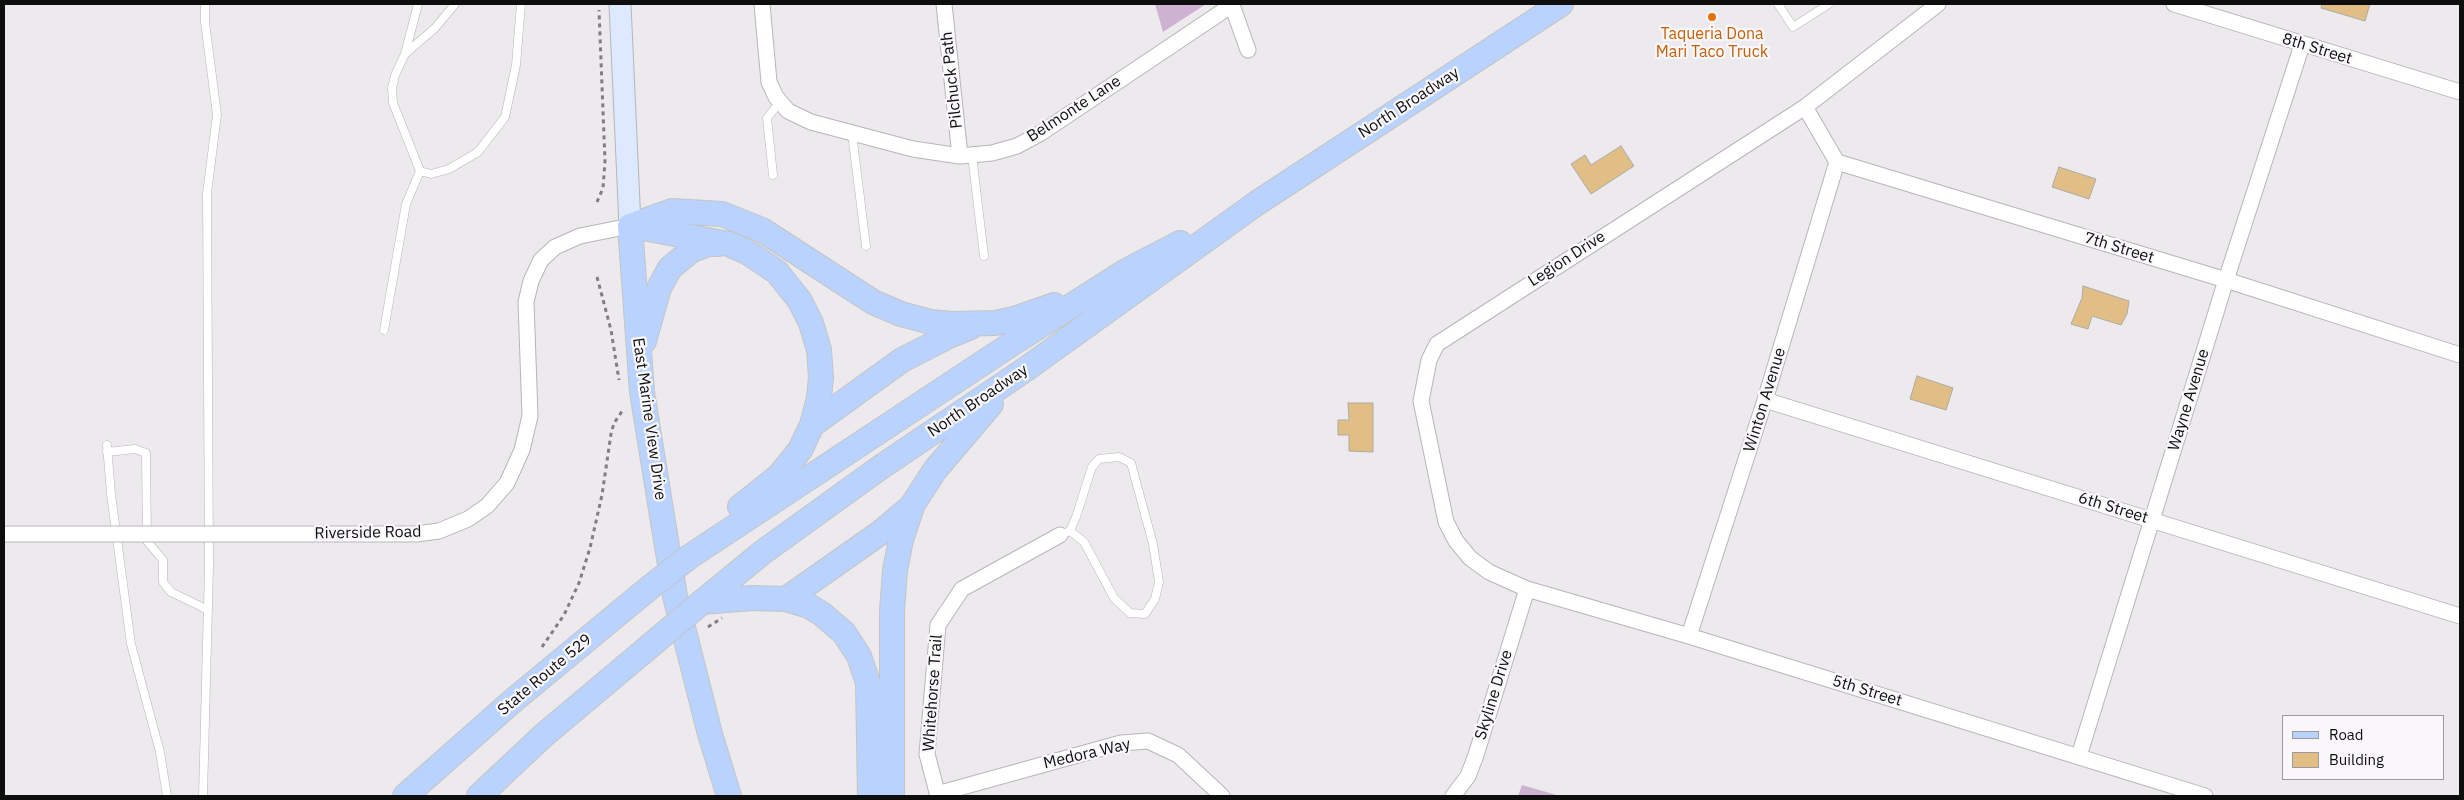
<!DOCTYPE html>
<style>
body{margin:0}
#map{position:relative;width:2464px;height:800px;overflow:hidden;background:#eceaec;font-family:"IBM Plex Sans",sans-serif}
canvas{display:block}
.frame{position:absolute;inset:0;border:5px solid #0f0e0f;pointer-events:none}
.legend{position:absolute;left:2282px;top:715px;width:162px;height:65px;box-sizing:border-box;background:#f9f7fa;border:1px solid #9b9a9c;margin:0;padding:6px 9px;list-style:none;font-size:15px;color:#0f0e0f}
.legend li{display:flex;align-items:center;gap:10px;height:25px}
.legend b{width:25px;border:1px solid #9b9a9c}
</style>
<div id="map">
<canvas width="2464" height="800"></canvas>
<div class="frame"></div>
<ul class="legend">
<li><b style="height:6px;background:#b9d3fe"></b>Road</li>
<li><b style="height:14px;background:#e1be85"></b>Building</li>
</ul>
</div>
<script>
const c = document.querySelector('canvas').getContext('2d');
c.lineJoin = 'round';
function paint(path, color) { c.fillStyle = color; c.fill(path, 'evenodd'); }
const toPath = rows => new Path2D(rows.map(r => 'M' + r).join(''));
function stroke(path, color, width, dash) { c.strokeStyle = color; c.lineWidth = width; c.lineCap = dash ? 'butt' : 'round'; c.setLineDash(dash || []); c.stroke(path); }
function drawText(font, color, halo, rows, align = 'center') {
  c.font = font + ' "IBM Plex Sans",sans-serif'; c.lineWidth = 4.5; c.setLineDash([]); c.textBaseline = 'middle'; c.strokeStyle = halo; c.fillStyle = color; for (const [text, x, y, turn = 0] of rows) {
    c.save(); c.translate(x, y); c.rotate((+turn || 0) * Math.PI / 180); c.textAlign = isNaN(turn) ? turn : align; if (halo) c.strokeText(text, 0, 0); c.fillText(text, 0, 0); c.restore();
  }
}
paint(toPath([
 [1155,4,1206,4,1163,32],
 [1522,785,1560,796,1518,796]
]), '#ceb2d2');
const building = toPath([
 [2322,4,2370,4,2365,21,2321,8,2322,4],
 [1621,146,1634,166,1591,194,1571,164,1585,155,1591,165,1621,146],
 [2059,167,2096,179,2089,199,2052,187,2059,167],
 [2083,286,2129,301,2127,314,2121,325,2092,316,2088,329,2071,324,2082,298,2083,286],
 [1917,376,1953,388,1946,410,1910,399,1917,376],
 [1348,403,1373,403,1373,452,1349,451,1349,435,1338,435,1338,420,1349,420,1348,403]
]);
paint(building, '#e1be85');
stroke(building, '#abaaa7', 1);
const service = toPath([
 [418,4,405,54,395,75,392,88,393,103,420,171,431,174,449,169,478,152,505,117,516,65,521,4],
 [1778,4,1793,27,1829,4],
 [405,54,435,28,455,4],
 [852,133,866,246],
 [972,155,984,256],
 [773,175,767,118,780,102],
 [384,330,406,204,420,171],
 [107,445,111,494,131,644,160,752,167,796],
 [107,452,135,449,146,453,147,541,163,560,163,582,171,592,208,610],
 [1060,535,1070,531,1076,517,1092,467,1099,459,1119,457,1131,463,1153,544,1159,582,1155,599,1145,614,1130,613,1114,598,1084,542,1070,531],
 [203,796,209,566,207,193,217,115,205,22,205,4]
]);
const minor = toPath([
 [762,4,769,82,776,97,788,111,811,122,913,149,960,156,992,153,1017,146,1041,133,1232,5,1248,50],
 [944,4,960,156],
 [1938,4,1805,107,1437,344,1429,360,1421,401,1446,522,1456,541,1470,558,1489,572,1527,589,1689,636,2205,796],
 [2174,4,2460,92],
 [1805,107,1837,162,2226,280,2460,355],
 [1765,400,2460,616],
 [365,534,416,534,439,531,468,519,487,506,507,483,522,450,530,416,526,302,531,281,541,260,555,247,580,236,630,226],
 [1689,636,1765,400,1837,162],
 [2079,756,2226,280,2302,45],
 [937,794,1121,743,1148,741,1178,755,1222,796],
 [938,796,927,754,938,625,962,589,1060,535],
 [1453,796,1468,776,1476,755,1527,589]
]);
const secondary = toPath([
 [620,4,630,226]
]);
const primary = toPath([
 [630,226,642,392,675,596,710,734,729,796],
 [630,226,672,211,722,214,762,230,873,302,901,314,931,322,952,324,995,323,1014,319,1054,305],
 [632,226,729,244,747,252,777,272,800,301,811,323,819,350,821,377,819,398,812,425,800,450,779,476,740,507],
 [644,341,659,288,670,268,692,250,708,244,718,244],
 [812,425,902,360,949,336,971,327],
 [689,557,1013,343,1126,271,1180,243],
 [786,599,880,533,911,507],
 [702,602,763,552,881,467,1026,369,1257,203,1561,4],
 [702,602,752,598,786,599,809,606,822,614,844,633,859,656,868,683,870,796],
 [405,796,515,699,648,589],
 [479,796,544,735,644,651],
 [892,796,892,611,895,570,901,540,913,504,935,470,991,404]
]);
stroke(service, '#b8b5b8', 9);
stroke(minor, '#b8b5b8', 17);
stroke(secondary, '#b8b5b8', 23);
stroke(primary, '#c5c5c5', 26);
stroke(toPath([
 [597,202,603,188,605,161,599,10],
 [597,277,611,330,619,380],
 [542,647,564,615,579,583,590,548,602,495,611,434,614,423,623,410]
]), '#807e80', 3, [4, 4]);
stroke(service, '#fff', 8);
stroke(minor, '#fff', 15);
stroke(secondary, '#dce9ff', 21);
stroke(primary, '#b9d3fe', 24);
const minorBridge = toPath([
 [4,534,365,534]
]);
const primaryBridge = toPath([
 [648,589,689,557],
 [644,651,702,602]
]);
stroke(minorBridge, '#b8b5b8', 17, []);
stroke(primaryBridge, '#c5c5c5', 26, []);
stroke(toPath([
 [708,627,722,618]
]), '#807e80', 3, [4, 4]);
stroke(minorBridge, '#fff', 15);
stroke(primaryBridge, '#b9d3fe', 24);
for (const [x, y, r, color] of [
 [1712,17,5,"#e8710a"]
]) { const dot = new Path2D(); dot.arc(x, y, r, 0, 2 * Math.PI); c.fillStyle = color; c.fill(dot); stroke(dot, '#f9f7fa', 2); }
drawText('16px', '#c56008', '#f9f7fa', [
 ["Taqueria Dona",1712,34],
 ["Mari Taco Truck",1712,52]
]);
drawText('16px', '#0f0e0f', '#f9f7fa', [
 ["8th Street",2317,49,17],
 ["Pilchuck Path",952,80,-96],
 ["North Broadway",1409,103,-33],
 ["Belmonte Lane",1074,109,-33],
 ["7th Street",2119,248,17],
 ["Legion Drive",1567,259,-33],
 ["Winton Avenue",1765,400,-73],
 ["Wayne Avenue",2189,400,-73],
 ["North Broadway",978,401,-34],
 ["East Marine View Drive",649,419,82],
 ["6th Street",2113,508,17],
 ["Riverside Road",368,533,-1],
 ["State Route 529",545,675,-40],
 ["5th Street",1867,691,17],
 ["Whitehorse Trail",933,693,-86],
 ["Skyline Drive",1494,695,-73],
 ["Medora Way",1087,754,-13]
]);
</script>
